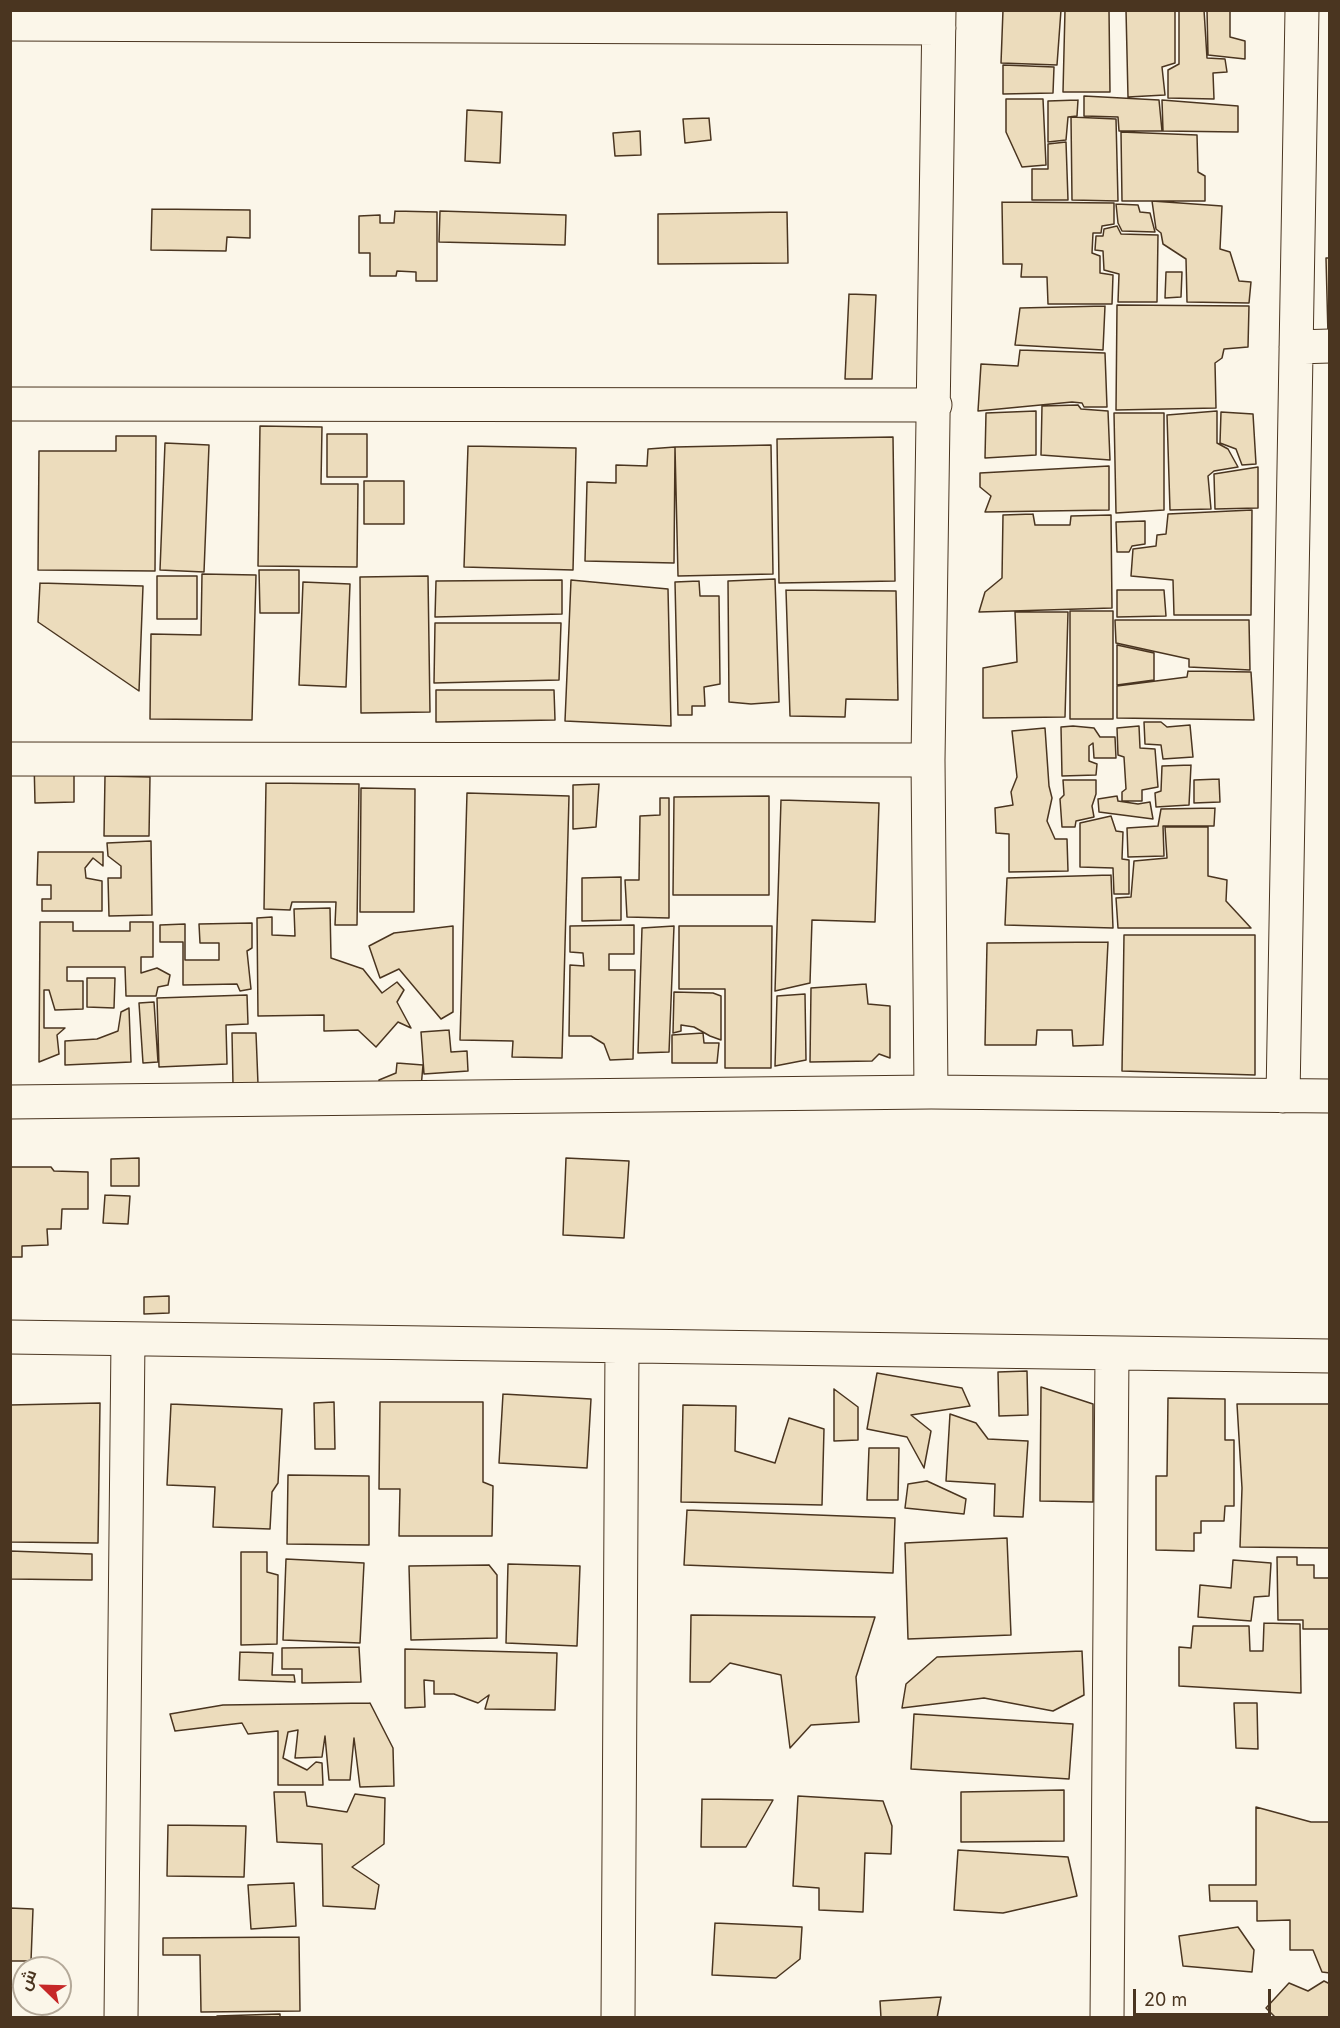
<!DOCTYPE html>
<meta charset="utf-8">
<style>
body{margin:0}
#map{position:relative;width:1340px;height:2028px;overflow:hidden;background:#fbf6e9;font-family:Inter,Cairo,sans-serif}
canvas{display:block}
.frame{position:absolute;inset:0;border:12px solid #4a3520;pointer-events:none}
.north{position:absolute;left:12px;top:1956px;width:60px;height:60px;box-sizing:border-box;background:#fbf6e9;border:2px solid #b4a999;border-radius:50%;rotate:293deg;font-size:16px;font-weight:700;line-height:24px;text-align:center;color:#4a3520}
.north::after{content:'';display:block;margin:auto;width:21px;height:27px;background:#c62828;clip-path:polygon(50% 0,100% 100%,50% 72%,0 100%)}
.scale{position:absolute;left:1133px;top:1989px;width:138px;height:27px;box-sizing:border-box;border:3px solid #4a3520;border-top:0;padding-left:8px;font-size:18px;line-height:21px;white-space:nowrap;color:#4a3520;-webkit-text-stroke:4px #fbf6e9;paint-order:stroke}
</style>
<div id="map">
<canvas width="1340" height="2028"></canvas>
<div class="frame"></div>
<div class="north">ش</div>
<div class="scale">20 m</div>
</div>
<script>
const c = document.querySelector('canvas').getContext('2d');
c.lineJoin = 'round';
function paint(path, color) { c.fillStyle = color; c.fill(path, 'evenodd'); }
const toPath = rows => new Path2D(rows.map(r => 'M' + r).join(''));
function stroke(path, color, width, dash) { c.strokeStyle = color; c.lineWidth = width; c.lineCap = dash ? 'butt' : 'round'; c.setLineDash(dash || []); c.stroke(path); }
const building = toPath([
 [1003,10,1061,10,1057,65,1001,63,1003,10],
 [1065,10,1109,10,1110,92,1063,92,1065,10],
 [1126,10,1175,10,1175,63,1162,67,1165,95,1128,97,1126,10],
 [1179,10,1204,10,1207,58,1225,59,1227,72,1213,73,1214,99,1168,98,1168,70,1179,64,1179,10],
 [1207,10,1230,10,1230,37,1245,41,1245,59,1208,55,1207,10],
 [1003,65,1054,67,1053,93,1003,94,1003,65],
 [1084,96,1159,100,1162,131,1119,131,1118,117,1084,116,1084,96],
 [1006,99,1043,99,1046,165,1022,167,1006,132,1006,99],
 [1078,100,1077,116,1068,117,1066,140,1048,142,1048,101,1078,100],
 [1162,100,1238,106,1238,132,1163,131,1162,100],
 [467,110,502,112,500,163,465,161,467,110],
 [1071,117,1116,119,1118,201,1072,200,1071,117],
 [709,118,711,140,685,143,683,119,709,118],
 [640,131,641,155,615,156,613,133,640,131],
 [1121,132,1197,135,1198,172,1205,176,1205,201,1122,201,1121,132],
 [1066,142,1068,200,1032,200,1032,169,1048,169,1048,144,1066,142],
 [1152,201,1222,206,1220,249,1230,252,1239,281,1251,282,1249,303,1187,302,1186,259,1163,244,1161,233,1156,229,1152,201],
 [1002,202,1114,203,1114,224,1102,226,1101,233,1093,233,1092,253,1100,256,1100,273,1113,275,1112,304,1048,304,1047,277,1021,277,1022,264,1003,264,1002,202],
 [1116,204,1138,205,1140,212,1150,213,1155,232,1122,231,1118,223,1116,204],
 [152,209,250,210,250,238,227,237,226,251,151,250,152,209],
 [395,211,437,212,437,281,416,281,416,272,397,271,396,276,370,276,370,253,359,253,359,216,380,215,380,223,394,223,395,211],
 [440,211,566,215,565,245,439,242,440,211],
 [787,212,788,263,658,264,658,214,787,212],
 [1117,226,1121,234,1158,235,1157,302,1118,302,1119,274,1104,270,1103,251,1095,250,1096,236,1103,236,1104,229,1117,226],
 [1326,258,1330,258,1330,335,1328,335,1326,258],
 [1166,272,1182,272,1181,297,1165,298,1166,272],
 [849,294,876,295,872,379,845,379,849,294],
 [1117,305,1249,306,1248,347,1224,349,1222,358,1215,363,1216,408,1116,410,1117,305],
 [1105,306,1103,350,1015,345,1020,308,1105,306],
 [1020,350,1105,353,1107,407,1084,407,1082,403,1072,402,978,411,981,364,1018,366,1020,350],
 [1078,405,1081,409,1108,411,1110,460,1041,455,1042,406,1078,405],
 [1036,411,1036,455,985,458,986,413,1036,411],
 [1217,411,1217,443,1228,449,1238,467,1214,471,1208,476,1211,509,1170,510,1167,415,1217,411],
 [1221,412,1253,414,1256,464,1242,465,1236,449,1220,443,1221,412],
 [1114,413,1164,413,1164,510,1116,513,1114,413],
 [260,426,322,427,321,484,358,484,357,567,258,566,260,426],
 [327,434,367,434,367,477,327,477,327,434],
 [116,436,156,436,155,571,38,570,39,451,116,451,116,436],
 [893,437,895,581,779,583,777,439,893,437],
 [165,443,209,445,204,572,160,570,165,443],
 [771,445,773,574,678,576,675,447,771,445],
 [468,446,576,448,573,570,464,567,468,446],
 [675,447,674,563,585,561,587,482,616,483,616,465,647,466,648,449,675,447],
 [1109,466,1109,510,985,512,991,496,980,487,980,473,1109,466],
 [1258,467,1258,508,1215,509,1214,474,1258,467],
 [364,481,404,481,404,524,364,524,364,481],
 [1252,510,1251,615,1174,615,1173,580,1131,576,1133,549,1156,546,1157,535,1166,534,1168,514,1252,510],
 [1033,514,1035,525,1070,525,1071,516,1111,515,1112,608,979,612,985,592,1002,578,1003,515,1033,514],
 [1145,521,1145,544,1132,546,1129,552,1117,552,1116,522,1145,521],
 [259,570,299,570,299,613,260,613,259,570],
 [202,574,256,575,252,720,150,719,151,634,201,635,202,574],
 [157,576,197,576,197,619,157,619,157,576],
 [428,576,430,712,361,713,360,577,428,576],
 [775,579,779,702,751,704,729,702,728,581,775,579],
 [562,580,562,614,435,617,436,581,562,580],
 [571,580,668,589,671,726,565,721,571,580],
 [699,581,700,596,719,596,720,684,704,687,705,706,692,706,692,715,678,715,675,582,699,581],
 [303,582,350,584,346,687,299,685,303,582],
 [40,583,143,586,139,691,38,622,40,583],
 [786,590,896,591,898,700,846,699,845,717,790,716,786,590],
 [1117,590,1164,590,1166,616,1117,617,1117,590],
 [1070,611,1113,611,1113,719,1070,719,1070,611],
 [1015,612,1068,612,1065,717,983,718,983,668,1017,662,1015,612],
 [1115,620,1249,620,1250,670,1189,667,1189,659,1116,643,1115,620],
 [435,623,561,623,559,680,434,683,435,623],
 [1117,645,1154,653,1154,680,1117,685,1117,645],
 [1188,671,1251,672,1254,720,1117,718,1117,686,1187,677,1188,671],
 [436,690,554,690,555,720,436,722,436,690],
 [1144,722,1161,722,1167,727,1190,725,1193,757,1163,759,1161,745,1145,744,1144,722],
 [1073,726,1094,728,1100,737,1115,737,1116,758,1094,758,1093,743,1089,746,1089,761,1097,764,1096,775,1062,776,1061,727,1073,726],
 [1139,726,1140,748,1155,749,1158,787,1142,790,1142,801,1122,801,1122,792,1126,789,1124,757,1118,755,1117,728,1139,726],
 [1045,728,1049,786,1052,798,1047,821,1055,839,1067,839,1068,871,1009,872,1009,834,996,833,995,808,1013,805,1011,792,1017,777,1012,731,1045,728],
 [34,760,74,760,74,802,35,803,34,760],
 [1191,765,1189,805,1156,807,1155,793,1161,791,1162,766,1191,765],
 [105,776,150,777,149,836,104,836,105,776],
 [1219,779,1220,802,1194,803,1194,780,1219,779],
 [1063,780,1096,780,1096,794,1092,806,1094,817,1076,821,1075,827,1062,827,1060,799,1064,795,1063,780],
 [266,783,359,784,357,925,335,925,336,902,292,902,290,910,264,909,266,783],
 [599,784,596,827,573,829,573,785,599,784],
 [361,788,415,789,414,912,360,912,361,788],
 [467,793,569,796,562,1058,512,1057,513,1041,460,1040,467,793],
 [769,796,769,895,673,895,674,797,769,796],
 [1117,796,1118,801,1138,804,1150,802,1153,819,1099,812,1098,799,1117,796],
 [660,798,669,798,669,918,627,917,625,880,639,880,640,816,660,815,660,798],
 [781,800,879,803,875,922,812,920,810,983,775,991,781,800],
 [1215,808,1214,826,1163,826,1164,856,1128,857,1127,828,1158,826,1161,809,1215,808],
 [1111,816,1116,831,1123,832,1122,859,1129,860,1129,894,1114,894,1113,868,1080,867,1080,823,1111,816],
 [1165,827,1208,827,1208,876,1227,880,1226,901,1251,928,1118,928,1116,898,1131,897,1134,861,1167,858,1165,827],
 [151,841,152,915,109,916,108,878,121,878,121,866,108,856,107,843,151,841],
 [38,852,103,852,103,866,93,858,85,868,86,878,102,881,102,911,42,911,42,899,51,899,51,885,37,885,38,852],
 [1111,875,1113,928,1005,925,1007,878,1111,875],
 [621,877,621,920,582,921,582,878,621,877],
 [330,908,331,958,363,969,382,993,397,982,404,990,397,1002,411,1028,398,1022,376,1047,358,1030,324,1031,324,1015,258,1016,257,918,272,917,272,935,295,936,294,909,330,908],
 [40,922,73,922,73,931,130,931,130,922,153,922,153,957,141,957,141,973,157,968,170,975,168,985,158,987,156,996,126,996,125,967,67,967,67,981,83,981,83,1009,55,1010,49,990,44,990,44,1028,65,1028,57,1035,59,1054,39,1062,40,922],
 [252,923,252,948,247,951,251,989,240,991,237,984,183,985,183,942,160,942,160,925,185,924,185,960,219,960,219,943,200,943,199,924,252,923],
 [634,925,634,954,609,954,609,970,635,970,633,1059,610,1060,604,1044,591,1036,569,1036,570,965,584,966,583,953,570,952,570,926,634,925],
 [453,926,453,1012,441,1019,399,969,380,978,369,946,394,933,453,926],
 [674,926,669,1052,638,1053,642,928,674,926],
 [679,926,772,926,771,1068,725,1068,725,989,679,989,679,926],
 [1124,935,1255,935,1255,1075,1122,1071,1124,935],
 [1108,942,1103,1045,1073,1046,1072,1030,1037,1030,1036,1045,985,1045,987,943,1108,942],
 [87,978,115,978,114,1008,87,1007,87,978],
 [866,984,868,1004,890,1006,890,1058,879,1054,872,1061,810,1062,811,988,866,984],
 [674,992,713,993,721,996,721,1040,710,1036,694,1027,681,1025,681,1031,673,1033,674,992],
 [805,994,806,1060,775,1066,777,996,805,994],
 [247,995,248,1024,226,1025,227,1064,159,1067,157,998,247,995],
 [154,1002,158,1062,143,1063,139,1003,154,1002],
 [129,1008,131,1062,65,1065,65,1041,97,1039,118,1031,121,1012,129,1008],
 [449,1030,451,1052,467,1051,468,1071,424,1074,421,1032,449,1030],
 [232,1033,256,1033,258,1084,233,1085,232,1033],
 [703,1033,704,1043,719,1043,717,1063,672,1063,672,1035,703,1033],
 [397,1063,423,1065,421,1088,379,1085,379,1080,396,1073,397,1063],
 [139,1158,139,1186,111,1186,111,1159,139,1158],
 [566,1158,629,1161,624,1238,563,1235,566,1158],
 [10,1167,51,1167,54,1171,88,1172,88,1209,62,1209,61,1229,47,1229,48,1245,22,1246,22,1257,10,1257,10,1167],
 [105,1195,130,1196,128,1224,103,1223,105,1195],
 [169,1296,169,1313,144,1314,144,1297,169,1296],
 [1027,1371,1028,1415,999,1416,998,1372,1027,1371],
 [877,1373,962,1388,970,1406,911,1415,931,1431,924,1468,907,1437,867,1429,877,1373],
 [1041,1387,1093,1404,1093,1502,1040,1501,1041,1387],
 [834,1389,858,1407,858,1440,834,1441,834,1389],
 [503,1394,591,1399,587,1468,499,1463,503,1394],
 [1168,1398,1225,1399,1225,1440,1234,1440,1234,1506,1225,1506,1224,1521,1201,1521,1201,1533,1194,1533,1194,1551,1156,1550,1156,1476,1167,1476,1168,1398],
 [334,1402,335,1449,315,1449,314,1403,334,1402],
 [380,1402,483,1402,483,1482,493,1486,492,1536,399,1536,400,1489,379,1489,380,1402],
 [100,1403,98,1543,10,1542,10,1405,100,1403],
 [171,1404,282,1409,278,1483,272,1492,270,1529,213,1527,215,1487,167,1485,171,1404],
 [1237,1404,1330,1404,1330,1548,1240,1547,1242,1488,1237,1404],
 [683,1405,736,1406,735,1451,775,1463,789,1418,824,1429,822,1505,681,1502,683,1405],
 [950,1414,976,1423,988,1439,1028,1441,1023,1517,994,1516,995,1484,946,1481,950,1414],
 [869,1448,899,1448,898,1500,867,1500,869,1448],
 [288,1475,369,1476,369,1545,287,1544,288,1475],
 [927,1481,966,1499,964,1514,905,1508,908,1484,927,1481],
 [687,1510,895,1518,893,1573,684,1565,687,1510],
 [1007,1538,1011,1635,908,1639,905,1543,1007,1538],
 [10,1551,92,1554,92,1580,10,1579,10,1551],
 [241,1552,267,1552,267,1572,278,1575,277,1644,241,1645,241,1552],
 [1277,1557,1297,1557,1297,1565,1314,1565,1314,1578,1330,1578,1330,1629,1303,1629,1303,1620,1278,1620,1277,1557],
 [286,1559,364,1563,360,1643,283,1640,286,1559],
 [1233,1560,1271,1563,1269,1596,1254,1597,1251,1621,1198,1617,1200,1585,1231,1588,1233,1560],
 [508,1564,580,1566,577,1646,506,1643,508,1564],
 [489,1565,497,1575,497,1638,411,1640,409,1566,489,1565],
 [691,1615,875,1617,856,1677,859,1722,811,1725,790,1748,781,1675,730,1663,710,1682,690,1682,691,1615],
 [1264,1623,1300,1624,1301,1693,1179,1686,1179,1647,1191,1648,1193,1626,1249,1626,1250,1651,1263,1651,1264,1623],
 [359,1647,361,1682,302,1683,302,1669,282,1669,282,1648,359,1647],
 [405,1649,557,1653,555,1710,485,1709,489,1695,478,1703,454,1694,434,1694,434,1681,424,1680,425,1707,405,1708,405,1649],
 [1082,1651,1084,1695,1053,1711,984,1698,902,1708,906,1684,937,1657,1082,1651],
 [240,1652,273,1653,272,1675,294,1675,295,1682,239,1680,240,1652],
 [370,1703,393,1748,394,1786,360,1787,354,1738,350,1780,329,1780,325,1736,322,1757,295,1758,298,1730,288,1732,283,1758,307,1770,316,1762,322,1763,323,1785,278,1785,278,1731,248,1734,242,1723,175,1731,170,1714,223,1705,370,1703],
 [1234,1703,1257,1703,1258,1749,1236,1748,1234,1703],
 [914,1714,1073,1724,1069,1779,911,1769,914,1714],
 [1064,1790,1064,1841,961,1842,961,1792,1064,1790],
 [274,1792,305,1792,307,1806,347,1812,355,1794,385,1798,384,1844,352,1867,379,1885,375,1909,323,1906,322,1844,277,1842,274,1792],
 [798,1796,883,1801,892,1826,891,1854,865,1853,863,1912,819,1910,819,1888,793,1886,798,1796],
 [702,1799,773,1800,746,1847,701,1847,702,1799],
 [1256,1807,1311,1822,1330,1822,1330,1973,1322,1972,1313,1950,1290,1950,1290,1920,1257,1921,1257,1901,1210,1901,1209,1885,1256,1885,1256,1807],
 [168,1825,246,1826,244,1877,167,1876,168,1825],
 [958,1850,1068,1857,1077,1896,1003,1913,954,1910,958,1850],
 [294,1883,296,1926,251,1929,248,1885,294,1883],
 [10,1908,33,1909,31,1961,10,1961,10,1908],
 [715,1923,802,1927,800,1959,776,1978,712,1975,715,1923],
 [1238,1927,1254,1950,1252,1972,1183,1966,1179,1936,1238,1927],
 [299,1937,300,2011,201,2012,200,1955,163,1955,163,1938,299,1937],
 [1324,1981,1330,1984,1330,2018,1276,2018,1266,2008,1289,1983,1308,1991,1324,1981],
 [941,1997,937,2018,881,2018,880,2001,941,1997],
 [280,2014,280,2018,217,2018,217,2016,280,2014]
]);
paint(building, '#ecdcbc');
stroke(building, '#4a3520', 1.5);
const minor = toPath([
 [10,24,939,28],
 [1296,347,1330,346],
 [10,404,935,405],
 [10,759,928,760],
 [931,1092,928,760,939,10],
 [1283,1096,1302,10],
 [10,1102,931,1092,1330,1096],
 [10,1337,1330,1356],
 [121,2018,128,1339],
 [618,2018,622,1346],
 [1107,2018,1112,1353]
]);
stroke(minor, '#4a3520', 35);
stroke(minor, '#fbf6e9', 33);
</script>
